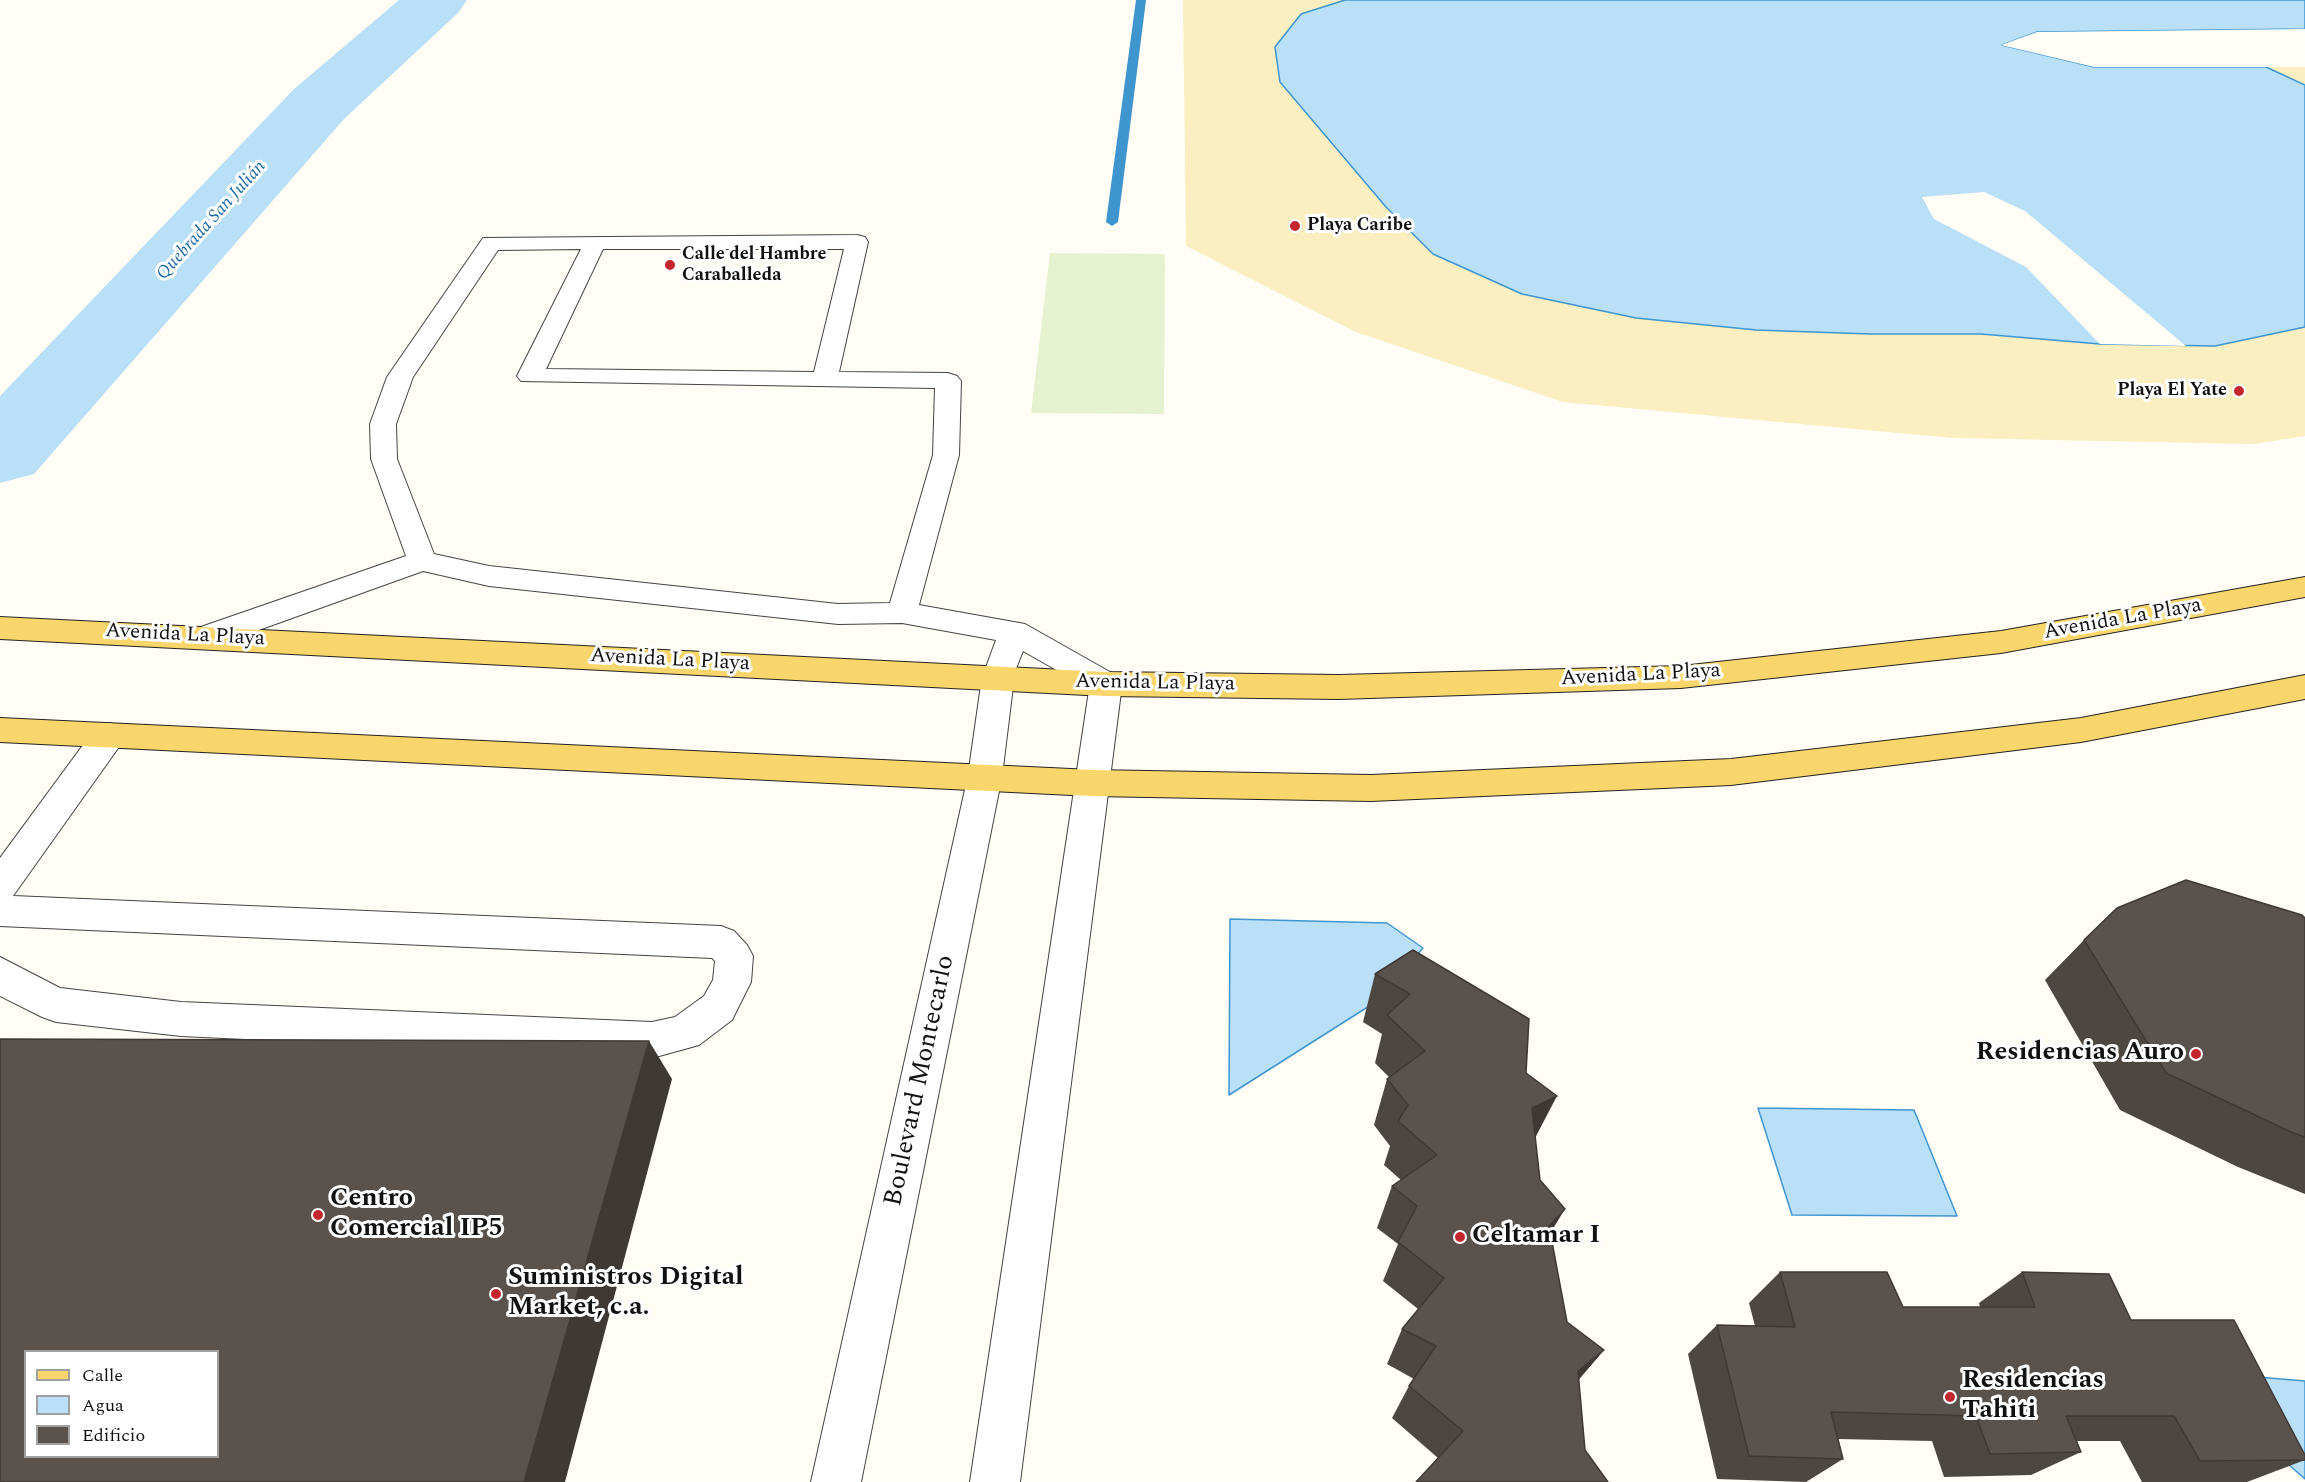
<!DOCTYPE html>
<meta charset="utf-8">
<style>
body{margin:0}
#map{position:relative;width:2305px;height:1482px;overflow:hidden;background:#fffdf5;font-family:Spectral,serif}
canvas{display:block}
.legend{position:absolute;left:24px;top:1350px;width:195px;height:108px;box-sizing:border-box;background:#fff;border:2px solid #a0a0a0;margin:0;padding:8px 10px;list-style:none;font-size:18px;color:#111}
.legend li{display:flex;align-items:center;gap:12px;height:30px}
.legend b{width:30px;border:2px solid #a0a0a0}
</style>
<div id="map">
<canvas width="2305" height="1482"></canvas>
<ul class="legend">
<li><b style="height:8px;background:#f9d66b"></b>Calle</li>
<li><b style="height:16px;background:#b9e0f7"></b>Agua</li>
<li><b style="height:16px;background:#5a524d"></b>Edificio</li>
</ul>
</div>
<script>
const c = document.querySelector('canvas').getContext('2d');
c.lineJoin = 'round';
function paint(path, color) { c.fillStyle = color; c.fill(path, 'evenodd'); }
const toPath = rows => new Path2D(rows.map(r => 'M' + r).join(''));
function stroke(path, color, width, dash) { c.strokeStyle = color; c.lineWidth = width; c.lineCap = dash ? 'butt' : 'round'; c.setLineDash(dash || []); c.stroke(path); }
function drawText(font, color, halo, rows, align = 'center') {
  c.font = font + ' Spectral,serif'; c.lineWidth = 6; c.setLineDash([]); c.textBaseline = 'middle'; c.strokeStyle = halo; c.fillStyle = color; for (const [text, x, y, turn = 0] of rows) {
    c.save(); c.translate(x, y); c.rotate((+turn || 0) * Math.PI / 180); c.textAlign = isNaN(turn) ? turn : align; if (halo) c.strokeText(text, 0, 0); c.fillText(text, 0, 0); c.restore();
  }
}
paint(toPath([
 [1183,0,1345,0,1301,14,1275,47,1280,82,1386,207,1433,254,1522,294,1636,318,1756,330,1981,334,2100,344,2215,346,2305,327,2305,436,2253,444,1953,438,1563,402,1356,332,1186,246],
 [2266,67,2305,67,2305,85]
]), '#fbeec1');
paint(toPath([
 [1050,253,1165,254,1164,414,1031,413]
]), '#e6f2cf');
const water = toPath([
 [1345,0,2305,0,2305,29,2037,32,2002,45,2094,67,2266,67,2305,85,2305,327,2215,346,2100,344,1981,334,1870,334,1756,330,1636,318,1522,294,1433,254,1386,207,1280,82,1275,47,1301,14,1345,0],
 [1230,919,1387,923,1423,948,1374,1003,1229,1095,1230,919],
 [1758,1108,1914,1110,1957,1216,1792,1215,1758,1108],
 [2257,1377,2305,1381,2305,1479,2264,1443,2257,1377]
]);
paint(water, '#b9e0f7');
stroke(water, '#3f96cf', 1.5);
paint(toPath([
 [2305,29,2305,32,2037,35,2011,45,2094,64,2266,64,2273,67,2094,67,2001,45,2037,32],
 [1984,192,2025,211,2186,346,2100,344,2026,267,1934,219,1922,197]
]), '#fffdf5');
paint(toPath([
 [1136,0,1146,0,1118,222,1112,226,1106,222,1136,0]
]), '#3f96cf');
paint(toPath([
 [399,0,467,0,458,13,344,119,34,474,0,483,0,396,294,89,399,0]
]), '#b9e0f7');
const lane = toPath([
 [857,235,865,237,868,242,839,372,948,373,957,376,961,381,959,455,919,605,1025,624,1117,676,1122,684,1117,692,1106,696,1095,692,1023,651,1009,686,998,689,987,686,982,678,996,640,902,623,838,624,489,586,423,571,217,645,206,648,195,645,191,637,195,629,406,556,371,459,370,424,387,377,483,238,857,235],
 [581,249,517,376,521,381,935,388,933,455,890,603,838,604,489,566,434,554,397,459,396,424,413,377,498,250,581,249],
 [603,249,844,249,814,372,546,369,603,249],
 [109,723,121,726,125,735,121,744,13,896,721,926,734,931,747,945,753,956,751,982,732,1020,699,1045,652,1058,181,1036,56,1022,42,1017,0,996,0,957,60,988,181,1002,652,1022,675,1017,704,996,713,980,715,961,712,958,0,926,0,858,97,726,109,723]
]);
const street = toPath([
 [998,667,1009,670,1014,678,1002,776,861,1482,811,1482,968,776,982,678,987,670,998,667],
 [1106,672,1117,676,1122,684,1020,1482,970,1482,1090,684,1095,676,1106,672]
]);
const primary = toPath([
 [2305,577,2305,597,2001,653,1681,688,1339,699,1106,696,0,639,0,617,1106,672,1339,675,1681,666,2001,631,2305,577],
 [2305,675,2305,699,2081,742,1731,785,1371,801,1092,796,0,742,0,718,1092,770,1371,775,1731,759,2081,718,2305,675]
]);
stroke(lane, '#444', 2);
stroke(street, '#444', 2);
stroke(primary, '#222', 2);
paint(lane, '#fff');
paint(street, '#fff');
paint(primary, '#f9d66b');
paint(toPath([
 [2305,918,2305,1194,2238,1167,2120,1110,2045,980,2084,940],
 [1413,950,1526,1073,1540,1180,1567,1322,1604,1350,1579,1379,1438,1458,1392,1418,1409,1386,1414,1379,1387,1364,1402,1329,1418,1309,1383,1281,1398,1244,1377,1228,1392,1186,1401,1180,1384,1165,1390,1146,1374,1125,1387,1079,1390,1078,1375,1063,1382,1034,1363,1022,1375,974],
 [1780,1272,1903,1307,1980,1307,1979,1303,2022,1272,2131,1320,2305,1455,2305,1460,2247,1482,2142,1482,2120,1441,2077,1441,2081,1452,2031,1475,1944,1477,1932,1441,1838,1439,1843,1459,1806,1482,1717,1479,1688,1354,1717,1325,1755,1326,1749,1303]
]), '#4d4742');
paint(toPath([
 [649,1041,672,1079,565,1482,524,1482],
 [1557,1096,1534,1140,1532,1108],
 [1565,1209,1540,1250,1549,1226],
 [1604,1350,1575,1384,1578,1371]
]), '#3f3936');
const building = toPath([
 [2186,880,2302,915,2305,918,2305,1137,2291,1132,2166,1073,2084,940,2117,908,2186,880],
 [1413,950,1529,1019,1526,1073,1557,1096,1532,1108,1540,1180,1565,1209,1549,1226,1567,1322,1604,1350,1578,1371,1585,1450,1608,1482,1416,1482,1463,1431,1409,1386,1436,1346,1402,1329,1444,1278,1398,1242,1417,1206,1392,1186,1437,1155,1398,1121,1408,1105,1387,1079,1425,1051,1387,1015,1410,994,1375,974,1413,950],
 [0,1039,649,1041,524,1482,0,1482,0,1039],
 [26,1352,218,1352,218,1456,26,1456,26,1352],
 [1780,1272,1887,1272,1903,1307,2035,1307,2022,1272,2109,1274,2131,1320,2234,1320,2305,1455,2305,1460,2200,1461,2174,1416,2066,1416,2081,1452,1990,1454,1976,1416,1831,1412,1843,1459,1749,1456,1717,1325,1795,1327,1780,1272]
]);
paint(building, '#5a524d');
stroke(building, '#3f3936', 1.5);
for (const [x, y, r, color] of [
 [1295,226,6,"#c4262e"],
 [670,265,6,"#c4262e"],
 [2239,391,6,"#c4262e"],
 [2196,1054,6,"#c4262e"],
 [318,1215,6,"#c4262e"],
 [1460,1237,6,"#c4262e"],
 [496,1294,6,"#c4262e"],
 [1950,1397,6,"#c4262e"]
]) { const dot = new Path2D(); dot.arc(x, y, r, 0, 2 * Math.PI); c.fillStyle = color; c.fill(dot); stroke(dot, '#fff', 2); }
drawText('italic 18px', '#1768a6', '#fff', [
 ["Quebrada San Julián",212,221,-48]
]);
drawText('bold 18px', '#111', '#fff', [
 ["Playa Caribe",1307,226],
 ["Calle del Hambre",682,255],
 ["Caraballeda",682,276],
 ["Playa El Yate",2227,391,"right"]
], 'left');
drawText('21px', '#111', '#fff', [
 ["Avenida La Playa",2123,620,-10],
 ["Avenida La Playa",185,636,3],
 ["Avenida La Playa",670,661,3],
 ["Avenida La Playa",1641,676,-3],
 ["Avenida La Playa",1155,684,1]
]);
drawText('bold 26px', '#111', '#fff', [
 ["Residencias Auro",2184,1054,"right"],
 ["Centro",330,1200],
 ["Comercial IP5",330,1230],
 ["Celtamar I",1472,1237],
 ["Suministros Digital",508,1279],
 ["Market, c.a.",508,1309],
 ["Residencias",1962,1382],
 ["Tahiti",1962,1412]
], 'left');
drawText('26px', '#111', '#fff', [
 ["Boulevard Montecarlo",921,1081,-78]
]);
</script>
